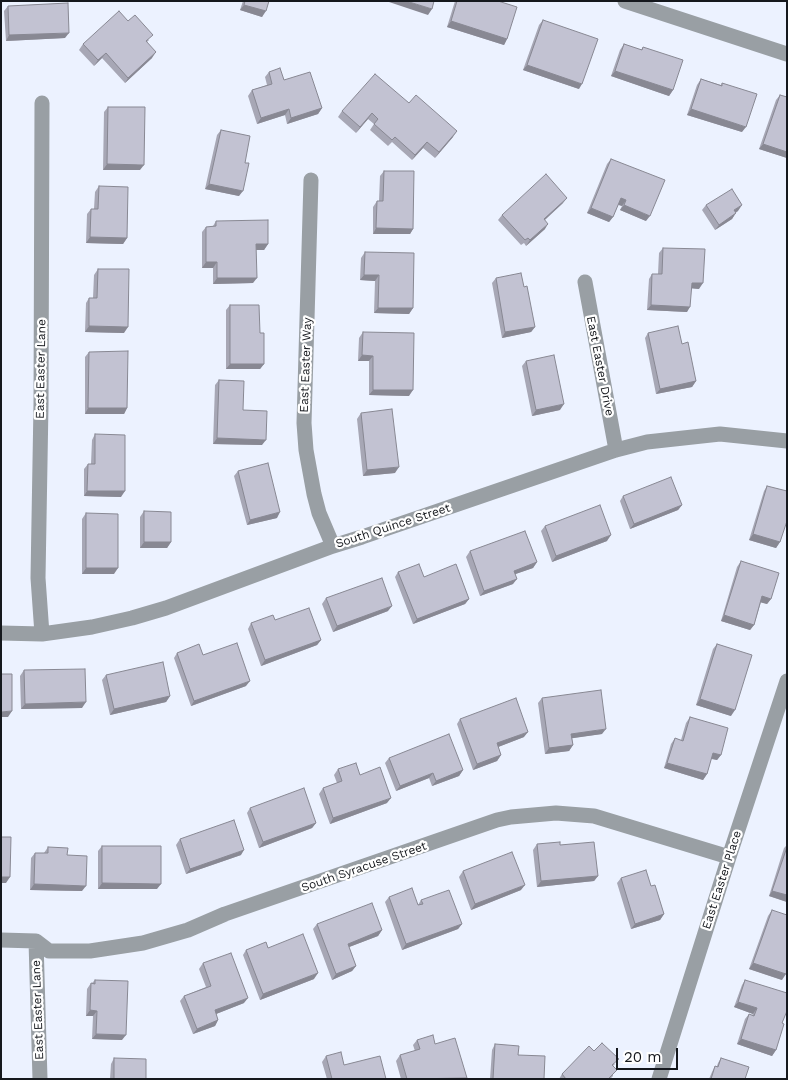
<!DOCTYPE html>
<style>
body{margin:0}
#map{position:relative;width:788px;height:1080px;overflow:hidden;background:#ecf2ff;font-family:"Work Sans",sans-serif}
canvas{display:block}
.frame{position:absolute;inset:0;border:2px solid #15181d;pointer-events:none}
.scale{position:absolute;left:616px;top:1048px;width:62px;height:22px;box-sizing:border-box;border:2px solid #15181d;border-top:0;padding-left:6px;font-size:15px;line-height:18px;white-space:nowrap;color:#15181d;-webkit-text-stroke:4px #fff;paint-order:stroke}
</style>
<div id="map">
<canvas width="788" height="1080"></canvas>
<div class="frame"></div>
<div class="scale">20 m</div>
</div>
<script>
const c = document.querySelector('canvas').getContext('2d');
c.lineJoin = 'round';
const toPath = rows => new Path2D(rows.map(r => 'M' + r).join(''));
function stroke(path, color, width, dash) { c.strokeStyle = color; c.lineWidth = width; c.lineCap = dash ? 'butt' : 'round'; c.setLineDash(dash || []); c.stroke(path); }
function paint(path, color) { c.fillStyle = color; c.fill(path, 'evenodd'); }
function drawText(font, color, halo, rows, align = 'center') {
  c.font = font + ' "Work Sans",sans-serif'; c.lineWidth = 4.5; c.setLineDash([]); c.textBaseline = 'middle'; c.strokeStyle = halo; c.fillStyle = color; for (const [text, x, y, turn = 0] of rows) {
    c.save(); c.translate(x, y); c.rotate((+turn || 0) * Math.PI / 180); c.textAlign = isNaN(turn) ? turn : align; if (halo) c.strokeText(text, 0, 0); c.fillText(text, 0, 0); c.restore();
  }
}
stroke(toPath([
 [625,1,787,54],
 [311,180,304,423,306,450,314,494,319,513,333,546],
 [585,282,616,450],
 [1,633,42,634,92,627,132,618,166,608,333,546,362,537,616,450,647,442,720,434,787,441],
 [42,634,38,578,41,404,42,103],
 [1,940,36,941,49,951,90,951,143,943,188,930,225,914,497,820,511,817,556,813,594,816,729,857],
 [36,941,40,1079],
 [659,1079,729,857,787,681]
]), '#999fa4', 15);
paint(toPath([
 [243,1,269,1,262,17,240,10],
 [455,1,498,1,507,39,504,45,447,27],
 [8,6,65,38,6,41,4,11],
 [543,20,579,89,523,70,539,25],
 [128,21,149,40,147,42,152,58,125,83,102,58,94,66,79,50,83,44],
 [624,44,641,50,643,47,673,90,669,96,611,76,620,50],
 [269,72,284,80,322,108,318,114,287,124,285,115,257,124,248,96,252,90,267,85,265,77],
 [701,79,721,85,722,83,742,132,687,115,697,85],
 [780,95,787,158,759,149,776,100],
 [409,103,453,137,435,158,423,148,412,160,392,142,388,146,370,130,374,124,368,119,356,133,338,117,342,111],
 [108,107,140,170,103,170,104,112],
 [221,130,245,163,239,196,205,189,217,135],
 [611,159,646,221,620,210,622,206,618,205,613,217,609,222,587,213,607,164],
 [384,171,413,229,410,234,373,234,373,207,377,201,379,201,380,176],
 [99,186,127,238,123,244,86,243,87,214,91,209,94,209,95,192],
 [563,203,545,220,545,229,526,246,524,243,521,245,498,220,502,215],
 [706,205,738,211,736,212,732,219,715,230,702,210],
 [216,221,268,244,264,250,256,250,253,283,213,284,213,268,202,268,202,232,206,227,213,226],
 [663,248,699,289,691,288,687,312,647,310,649,279,652,274,658,274,659,253],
 [365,252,413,308,409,314,374,313,375,281,360,280,361,258],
 [98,269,124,333,85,332,86,303,89,298,93,298,94,275],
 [496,278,524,287,535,327,531,332,502,338,492,283],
 [230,305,260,333,264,364,260,369,226,369,226,310],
 [363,332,409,396,369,395,369,361,358,361,359,338],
 [648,333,682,344,696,381,692,387,656,394,645,338],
 [89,352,127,408,124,414,85,414,85,357],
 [526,361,560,410,532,416,522,366],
 [219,380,243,410,262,445,213,444,215,385],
 [361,413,395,473,363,476,357,419],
 [95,434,121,497,84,496,84,469,88,464,91,464,92,440],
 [238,471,277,518,247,525,234,476],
 [767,486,785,526,780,542,776,548,749,540,764,491],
 [623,496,682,505,678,510,630,529,620,501],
 [144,511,171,542,167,548,140,548,140,517],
 [86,513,114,574,82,574,82,519],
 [545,526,607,541,552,562,541,531],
 [470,551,537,562,533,568,515,574,513,584,480,596,466,557],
 [741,561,771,599,767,604,761,602,754,625,750,630,721,621,737,567],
 [398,572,424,577,469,599,465,604,413,624,395,577],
 [326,598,388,611,333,632,322,604],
 [275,620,321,640,317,645,261,666,248,629,251,623],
 [717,644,731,716,696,705,713,649],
 [177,653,203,655,246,686,191,706,174,658],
 [24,670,82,708,21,709,20,676],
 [106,675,170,696,166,702,110,715,102,680],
 [542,698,602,734,572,738,573,745,569,751,545,754,538,703],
 [690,717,721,755,717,760,711,759,707,774,703,780,664,768,671,744,675,738,681,740,686,723],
 [460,719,524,737,498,747,501,755,497,761,473,770,457,724],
 [389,758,463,770,459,776,432,786,429,778,396,791,385,763],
 [338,769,387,803,330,824,319,794,323,788,337,783,334,775],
 [250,808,316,823,312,828,259,848,247,813],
 [180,839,241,855,186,874,176,845],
 [537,844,560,845,598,876,594,881,537,887,533,850],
 [787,845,787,902,769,896,784,848],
 [102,846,157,889,98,889,98,851],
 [48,847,67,855,82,891,30,890,31,858,35,853,44,853],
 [463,871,521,890,471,910,459,877],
 [621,878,651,886,664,914,660,920,631,929,617,883],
 [389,897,418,905,421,900,462,924,458,929,402,950,385,902],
 [772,910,782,980,749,969,768,916],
 [317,924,382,930,378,936,349,947,356,966,352,971,332,980,313,929],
 [268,948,314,979,260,1000,243,955,246,950],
 [203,963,244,1003,216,1014,218,1020,215,1026,193,1034,180,1001,184,996,206,987,199,969],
 [95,980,122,1040,92,1039,93,1016,86,1016,87,989,91,983,92,983],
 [745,980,785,1017,784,1017,776,1050,772,1056,737,1044,745,1019,749,1014,752,1015,753,1014,734,1007,742,985],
 [417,1040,435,1044,466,1079,401,1079,396,1061,400,1055,415,1051,413,1045],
 [495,1044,544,1079,490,1079,492,1050],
 [594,1051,615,1064,613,1066,613,1076,610,1079,559,1079,562,1074],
 [326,1056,344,1065,386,1079,327,1079,322,1062],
 [114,1058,146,1079,110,1079,111,1064],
 [721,1058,745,1079,709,1079,712,1072,715,1066,717,1066,718,1063]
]), '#a7a7b5');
paint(toPath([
 [386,1,406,1,432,9,428,15],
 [244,5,266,11,262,17,240,10],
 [451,21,507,39,504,45,447,27],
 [69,33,65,38,6,41,9,35],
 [156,52,152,58,125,83,128,78],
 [106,53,102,58,94,66,98,60],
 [527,65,582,84,579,89,523,70],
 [615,71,673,90,669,96,611,76],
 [322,108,318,114,287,124,291,118],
 [289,109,285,115,257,124,261,118],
 [691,109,746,127,742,132,687,115],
 [372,113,368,119,356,133,360,127],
 [457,131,453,137,435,158,439,152],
 [427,142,423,148,412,160,415,155],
 [763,144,787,152,787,158,759,149],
 [107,164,144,165,140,170,103,170],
 [209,184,243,191,239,196,205,189],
 [567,198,563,203,540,224,544,219],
 [621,198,626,200,622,206,617,204],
 [624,205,650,216,646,221,620,210],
 [742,205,738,211,730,216,734,210],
 [591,208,613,217,609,222,587,213],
 [736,213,732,219,715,230,719,225],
 [548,224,545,229,526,246,530,240],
 [376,228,413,229,410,234,373,234],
 [90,237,127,238,123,244,86,243],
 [256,244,268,244,264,250,252,250],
 [206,262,217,262,213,268,202,268],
 [364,275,379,275,375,281,360,280],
 [217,278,257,278,253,283,213,284],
 [692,283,703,283,699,289,688,288],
 [651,305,690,307,687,312,647,310],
 [378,308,413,308,409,314,374,313],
 [89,326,128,327,124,333,85,332],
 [535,327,531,332,502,338,505,332],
 [362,355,373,356,369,361,358,361],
 [230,364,264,364,260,369,226,369],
 [696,381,692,387,656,394,660,389],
 [373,390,413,390,409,396,369,395],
 [564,404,560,410,532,416,536,410],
 [88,408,127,408,124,414,85,414],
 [217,438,266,440,262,445,213,444],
 [399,467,395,473,363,476,367,470],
 [87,491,125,491,121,497,84,496],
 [682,505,678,510,630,529,634,524],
 [280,512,277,518,247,525,250,520],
 [753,534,780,542,776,548,749,540],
 [611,535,607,541,552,562,556,556],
 [144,542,171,542,167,548,140,548],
 [537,562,533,568,510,576,514,571],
 [86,568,118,568,114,574,82,574],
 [517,579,513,584,480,596,484,591],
 [762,596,771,599,767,604,759,602],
 [469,599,465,604,413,624,417,619],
 [392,606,388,611,333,632,337,626],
 [724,615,754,625,750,630,721,621],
 [321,640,317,645,261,666,265,660],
 [250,681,246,686,191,706,194,701],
 [170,696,166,702,110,715,114,709],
 [700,699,735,710,731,716,696,705],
 [86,702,82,708,21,709,25,704],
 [12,711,8,717,1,717,1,712],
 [606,729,602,734,567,739,571,734],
 [528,732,524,737,493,749,497,743],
 [573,745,569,751,545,754,549,748],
 [713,753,721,755,717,760,709,758],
 [501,755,497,761,473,770,477,764],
 [667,763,707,774,703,780,664,768],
 [463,770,459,776,432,786,436,781],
 [433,773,429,778,396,791,400,786],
 [391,798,387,803,330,824,333,818],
 [316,823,312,828,259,848,263,842],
 [244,850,241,855,186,874,190,869],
 [598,876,594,881,537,887,541,881],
 [1,877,10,877,6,883,1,883],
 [102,883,161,884,157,889,98,889],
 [34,884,86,886,82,891,30,890],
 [525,885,521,890,471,910,475,904],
 [772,891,787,895,787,902,769,896],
 [664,914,660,920,631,929,635,924],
 [462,924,458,929,402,950,406,944],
 [382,930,378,936,344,949,348,944],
 [753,963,786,974,782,980,749,969],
 [356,966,352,971,332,980,336,974],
 [318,973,314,979,260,1000,263,994],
 [248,998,244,1003,211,1016,215,1010],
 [738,1002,757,1008,753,1014,734,1007],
 [90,1010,97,1011,93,1016,86,1016],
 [218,1020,215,1026,193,1034,197,1029],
 [96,1034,126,1035,122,1040,92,1039],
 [741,1039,776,1050,772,1056,737,1044]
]), '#888893');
const building = toPath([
 [245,1,269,1,266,11,244,5,245,1],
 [406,1,434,1,432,9,406,1],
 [457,1,498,1,517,7,507,39,451,21,457,1],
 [68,3,69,33,9,35,8,6,68,3],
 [119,11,128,21,135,15,153,35,146,41,156,52,128,78,106,53,98,60,83,44,119,11],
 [543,20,598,39,582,84,527,65,543,20],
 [624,44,642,50,643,47,683,60,673,90,615,71,624,44],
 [280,68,284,80,310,72,322,108,291,118,289,109,261,118,252,90,272,84,269,72,280,68],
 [375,74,409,103,416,95,457,131,439,152,427,142,415,155,395,137,392,140,374,124,378,119,372,113,360,127,342,111,375,74],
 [701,79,722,86,722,83,757,94,746,127,691,109,701,79],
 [780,95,787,97,787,152,763,144,780,95],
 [108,107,145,107,144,165,107,164,108,107],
 [221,130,250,136,245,163,249,163,243,191,209,184,221,130],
 [611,159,665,180,650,216,624,205,626,200,621,198,613,217,591,208,611,159],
 [384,171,414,171,413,229,376,228,377,201,383,201,384,171],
 [546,174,567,198,544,219,548,224,530,240,528,238,525,240,502,215,546,174],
 [99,186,128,187,127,238,90,237,91,209,98,209,99,186],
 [732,189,742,205,734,210,736,213,719,225,706,205,732,189],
 [268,220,268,244,256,244,257,278,217,278,217,262,206,262,206,227,216,226,216,221,268,220],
 [663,248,705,249,703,283,692,283,690,307,651,305,652,274,662,274,663,248],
 [365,252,414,253,413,308,378,308,379,275,364,275,365,252],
 [98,269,129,269,128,327,89,326,89,298,97,298,98,269],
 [521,273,524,287,527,286,535,327,505,332,496,278,521,273],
 [230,305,259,305,260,333,264,333,264,364,230,364,230,305],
 [678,326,682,344,688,342,696,381,660,389,648,333,678,326],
 [363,332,414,333,413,390,373,390,373,356,362,355,363,332],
 [128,351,127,408,88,408,89,352,128,351],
 [554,355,564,404,536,410,526,361,554,355],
 [219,380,244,381,243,410,267,411,266,440,217,438,219,380],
 [392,409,399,467,367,470,361,413,392,409],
 [95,434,125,435,125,491,87,491,88,464,95,464,95,434],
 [268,463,280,512,250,520,238,471,268,463],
 [671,477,682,505,634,524,623,496,671,477],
 [767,486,787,491,787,521,780,542,753,534,767,486],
 [600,505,611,535,556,556,545,526,600,505],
 [144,511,171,512,171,542,144,542,144,511],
 [86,513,118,514,118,568,86,568,86,513],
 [525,531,537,562,514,571,517,579,484,591,470,551,525,531],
 [741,561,779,573,771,599,762,596,754,625,724,615,741,561],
 [419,564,424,577,456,564,469,599,417,619,398,572,419,564],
 [382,578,392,606,337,626,326,598,382,578],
 [309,608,321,640,265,660,251,623,273,615,275,620,309,608],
 [237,643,250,681,194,701,177,653,199,644,203,655,237,643],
 [717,644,752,655,735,710,700,699,717,644],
 [163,662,170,696,114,709,106,675,163,662],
 [85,669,86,702,25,704,24,670,85,669],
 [1,674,12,674,12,711,1,712,1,674],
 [601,690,606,729,571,734,573,745,549,748,542,698,601,690],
 [516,698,528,732,497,743,501,755,477,764,460,719,516,698],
 [690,717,728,728,721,755,713,753,707,774,667,763,675,738,683,741,690,717],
 [449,734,463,770,436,781,433,773,400,786,389,758,449,734],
 [356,763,360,775,380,767,391,798,333,818,323,788,342,781,338,769,356,763],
 [304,788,316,823,263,842,250,808,304,788],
 [234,820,244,850,190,869,180,839,234,820],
 [1,837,11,837,10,877,1,877,1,837],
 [560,842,560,845,594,842,598,876,541,881,537,844,560,842],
 [102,846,161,846,161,884,102,883,102,846],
 [48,847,68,848,67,855,87,856,86,886,34,884,35,853,48,853,48,847],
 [787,847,787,895,772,891,787,847],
 [512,852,525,885,475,904,463,871,512,852],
 [646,870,651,886,655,885,664,914,635,924,621,878,646,870],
 [412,888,418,905,423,904,421,900,449,890,462,924,406,944,389,897,412,888],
 [372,903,382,930,348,944,356,966,336,974,317,924,372,903],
 [772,910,787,915,787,971,786,974,753,963,772,910],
 [303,934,318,973,263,994,246,950,266,942,268,948,303,934],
 [231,953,248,998,215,1010,218,1020,197,1029,184,996,211,986,203,963,231,953],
 [95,980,128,981,126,1035,96,1034,97,1011,90,1010,91,983,95,984,95,980],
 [745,980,787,993,787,1011,782,1023,784,1024,776,1050,741,1039,749,1014,754,1016,757,1008,738,1002,745,980],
 [433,1035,435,1044,455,1038,467,1078,407,1079,400,1055,420,1049,417,1040,433,1035],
 [602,1043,619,1059,612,1065,617,1070,608,1079,566,1079,562,1074,589,1046,594,1051,602,1043],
 [495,1044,519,1046,518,1055,545,1056,544,1079,493,1079,495,1044],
 [341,1052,344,1065,380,1056,386,1079,332,1079,326,1056,341,1052],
 [114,1058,146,1059,146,1079,114,1079,114,1058],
 [721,1058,749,1067,745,1079,711,1079,715,1066,718,1067,721,1058]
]);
paint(building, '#c2c2d2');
stroke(building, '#888893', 1);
drawText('12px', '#15181d', '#fff', [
 ["East Easter Way",306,365,-88],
 ["East Easter Drive",600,366,79],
 ["East Easter Lane",41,369,-89],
 ["South Quince Street",393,526,-18],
 ["South Syracuse Street",364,867,-19],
 ["East Easter Place",722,880,-72],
 ["East Easter Lane",38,1010,-92]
]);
</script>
